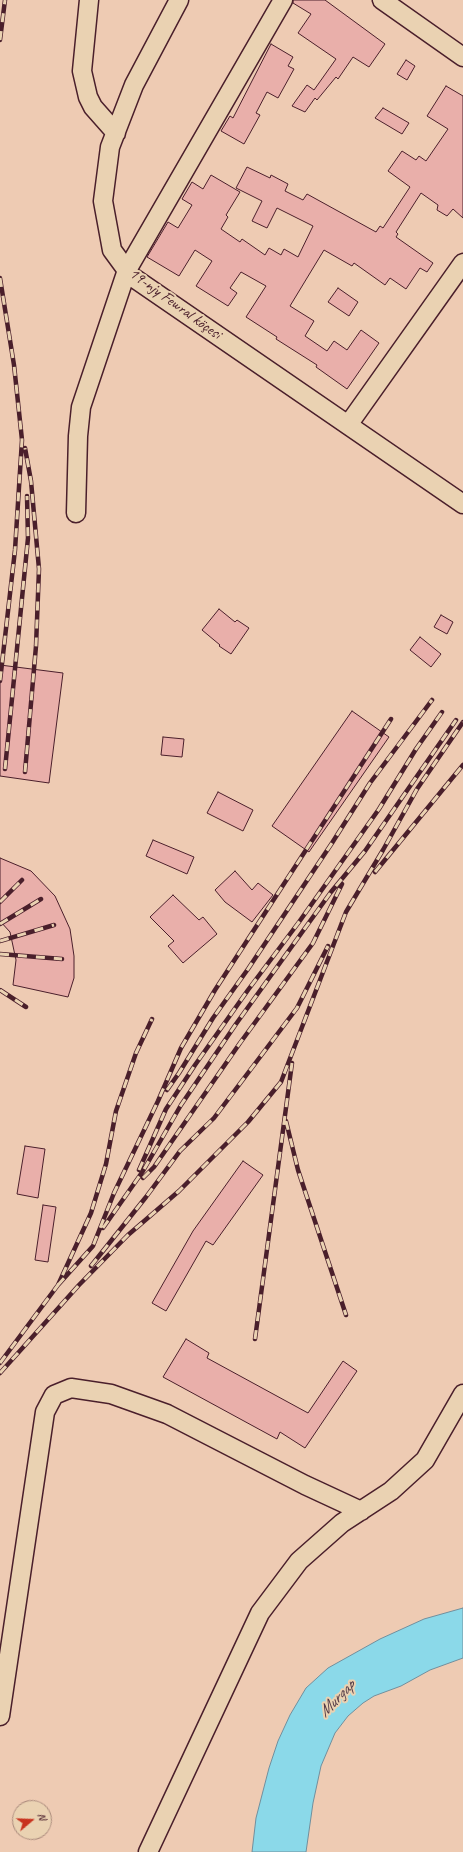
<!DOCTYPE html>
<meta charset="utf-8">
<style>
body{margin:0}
#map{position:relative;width:463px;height:1852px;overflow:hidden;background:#eecbb3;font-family:Caveat,sans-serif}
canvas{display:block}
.north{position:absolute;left:12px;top:1800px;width:40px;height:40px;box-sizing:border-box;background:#ead2b2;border:1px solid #aa8a7c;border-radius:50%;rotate:71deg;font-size:11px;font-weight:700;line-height:16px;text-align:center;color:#4a1f2b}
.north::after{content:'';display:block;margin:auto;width:14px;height:18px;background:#c8321e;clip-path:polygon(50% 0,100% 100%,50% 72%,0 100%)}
</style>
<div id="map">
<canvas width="463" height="1852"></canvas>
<div class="north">N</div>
</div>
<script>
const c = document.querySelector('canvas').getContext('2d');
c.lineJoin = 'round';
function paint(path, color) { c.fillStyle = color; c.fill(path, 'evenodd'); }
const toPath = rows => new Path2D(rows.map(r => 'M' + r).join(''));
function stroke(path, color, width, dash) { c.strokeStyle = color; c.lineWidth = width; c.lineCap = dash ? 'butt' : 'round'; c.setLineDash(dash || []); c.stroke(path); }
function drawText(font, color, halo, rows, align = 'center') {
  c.font = font + ' Caveat,sans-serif'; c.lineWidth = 4; c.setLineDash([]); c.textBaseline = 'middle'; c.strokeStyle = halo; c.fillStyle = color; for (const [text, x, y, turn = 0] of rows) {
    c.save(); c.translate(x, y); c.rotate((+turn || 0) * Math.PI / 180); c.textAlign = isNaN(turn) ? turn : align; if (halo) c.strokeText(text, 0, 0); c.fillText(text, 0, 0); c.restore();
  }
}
const water = toPath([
 [463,1608,463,1658,430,1670,401,1686,374,1696,363,1703,348,1716,335,1733,321,1766,313,1803,306,1852,252,1852,256,1818,269,1768,278,1741,290,1715,306,1688,328,1668,380,1639,424,1619,463,1608]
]);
paint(water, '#8bd9e9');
stroke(water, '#718f9d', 1);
const building = toPath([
 [293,0,325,0,385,44,369,67,353,57,338,79,336,77,317,100,315,98,305,112,292,106,307,85,314,90,336,59,298,33,311,14,293,3,293,0],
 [271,44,293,57,288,66,294,69,278,98,267,92,256,113,260,115,244,144,221,131,230,116,233,118,271,44],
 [406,60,415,66,407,80,397,74,406,60],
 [446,86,463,96,463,218,453,209,447,216,437,210,438,205,421,193,396,232,398,234,396,237,433,263,427,272,420,268,406,289,390,278,385,285,354,263,352,266,324,250,290,306,314,321,305,336,327,351,334,341,347,350,361,330,379,343,347,389,316,367,317,365,276,339,277,337,246,317,266,286,241,272,230,288,237,293,228,306,196,286,212,261,195,250,179,276,147,257,168,222,178,228,192,205,182,199,192,182,203,189,211,175,240,192,226,215,228,217,221,229,240,242,242,239,265,255,269,248,281,255,284,249,298,257,313,226,277,208,267,228,252,221,262,201,236,188,247,167,270,178,271,175,288,184,285,191,303,200,307,194,376,232,380,226,383,228,410,187,388,171,402,151,416,160,419,156,426,161,448,129,427,116,446,86],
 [383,108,409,123,402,134,375,118,383,108],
 [338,288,358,302,349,316,328,302,338,288],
 [219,609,235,622,237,620,249,628,231,654,219,646,220,645,202,630,219,609],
 [441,615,453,622,447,634,434,627,441,615],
 [420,637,441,654,431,667,410,650,420,637],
 [0,665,63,673,49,783,0,776,0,665],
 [352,711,389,737,309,852,272,826,352,711],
 [163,737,184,739,182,757,161,755,163,737],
 [218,792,253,810,243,831,207,813,218,792],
 [153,840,194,857,187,874,146,856,153,840],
 [0,858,31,871,55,896,70,929,74,956,74,978,68,997,13,985,16,960,10,932,0,921,0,858],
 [235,871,252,890,258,883,273,895,252,922,225,902,215,890,235,871],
 [173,895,199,920,203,917,217,934,183,963,168,946,174,941,150,917,173,895],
 [25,1146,45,1149,38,1198,17,1194,25,1146],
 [243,1161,263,1175,213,1245,206,1241,166,1311,152,1303,193,1231,243,1161],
 [43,1205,56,1207,48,1262,35,1260,43,1205],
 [186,1339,209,1353,207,1358,308,1413,343,1361,357,1371,305,1448,280,1432,277,1439,163,1377,186,1339]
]);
paint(building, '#e9afaa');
stroke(building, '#4a1f2b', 1);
const minor = toPath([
 [89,0,82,71,88,97,93,107,116,133],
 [179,0,134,85,110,147,103,201,112,250,131,276,463,504],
 [382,0,463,57],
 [348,425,463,263],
 [76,513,78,436,81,407,127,270,283,0],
 [0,1716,45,1412,54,1395,71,1388,111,1394,167,1414,305,1485,361,1511],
 [148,1852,260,1613,299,1561,342,1523,391,1491,425,1460,463,1394]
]);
stroke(minor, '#4a1f2b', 21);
stroke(minor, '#ead2b2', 18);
const rail = toPath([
 [0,40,5,0],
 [0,278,14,365,22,440,15,550,0,681],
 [5,769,28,538,27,496],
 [25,772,36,646,39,569,31,481,25,448],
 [375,872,463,765],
 [0,902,22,880],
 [0,924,41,899],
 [0,941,54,925],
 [0,954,62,959],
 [0,990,26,1007],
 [167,1090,179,1073,213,1018,248,969,332,843,370,783,432,700],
 [286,1121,298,1170,346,1315],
 [139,1170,166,1109,195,1065,248,990,299,922,379,809,416,749,442,712],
 [143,1178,154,1167,240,1043,313,943,342,884],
 [103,1228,143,1171,181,1105,236,1024,331,892,365,851,456,720],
 [91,1266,146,1197,180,1151,214,1118,297,1008,328,946],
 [58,1285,93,1246,114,1193,158,1101,181,1048,215,990,391,719],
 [255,1339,292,1063],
 [0,1363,58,1285,91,1213,106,1164,116,1111,136,1053,152,1019],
 [0,1373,79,1285,128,1235,179,1191,248,1122,281,1082,346,912,383,850,417,789,463,722]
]);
stroke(rail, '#4a1f2b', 4.5);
stroke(rail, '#ead2b2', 3, [9]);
drawText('16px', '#4a1f2b', '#ead2b2', [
 ["19-njy Fewral köçesi",175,304,36]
]);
drawText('italic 17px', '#543b48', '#ead2b2', [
 ["Murgap",337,1699,-46]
]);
</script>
